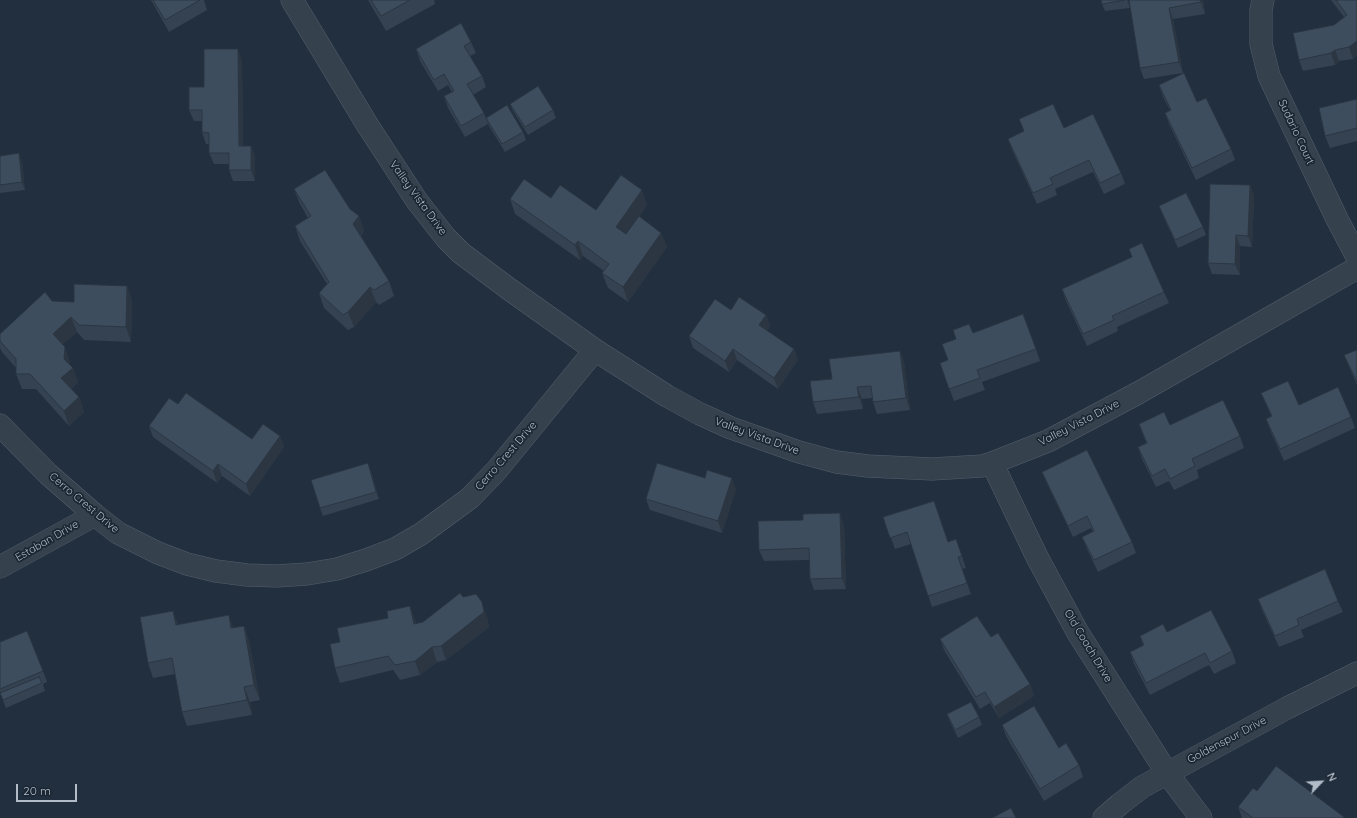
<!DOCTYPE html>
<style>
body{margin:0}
#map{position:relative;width:1357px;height:818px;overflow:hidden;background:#222f3e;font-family:Quicksand,sans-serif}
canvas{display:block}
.north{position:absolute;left:1301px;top:762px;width:40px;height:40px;-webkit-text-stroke:3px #1b2633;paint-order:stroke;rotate:65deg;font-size:11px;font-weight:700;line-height:16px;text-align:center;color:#b2bcc9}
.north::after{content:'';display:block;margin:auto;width:14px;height:18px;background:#b2bcc9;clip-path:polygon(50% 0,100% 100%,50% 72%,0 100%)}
.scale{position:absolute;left:16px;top:784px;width:61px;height:18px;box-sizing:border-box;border:2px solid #b2bcc9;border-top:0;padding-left:5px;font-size:12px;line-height:14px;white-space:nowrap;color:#b2bcc9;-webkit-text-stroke:3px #1b2633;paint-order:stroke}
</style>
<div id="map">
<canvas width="1357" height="818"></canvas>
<div class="north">N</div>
<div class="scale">20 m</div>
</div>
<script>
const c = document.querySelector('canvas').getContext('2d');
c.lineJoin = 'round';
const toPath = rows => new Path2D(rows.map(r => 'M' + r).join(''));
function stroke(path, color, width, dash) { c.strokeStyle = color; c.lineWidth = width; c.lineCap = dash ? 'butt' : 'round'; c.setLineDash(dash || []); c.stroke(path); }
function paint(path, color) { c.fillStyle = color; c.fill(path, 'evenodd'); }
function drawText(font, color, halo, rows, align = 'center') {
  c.font = font + ' Quicksand,sans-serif'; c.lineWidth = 3.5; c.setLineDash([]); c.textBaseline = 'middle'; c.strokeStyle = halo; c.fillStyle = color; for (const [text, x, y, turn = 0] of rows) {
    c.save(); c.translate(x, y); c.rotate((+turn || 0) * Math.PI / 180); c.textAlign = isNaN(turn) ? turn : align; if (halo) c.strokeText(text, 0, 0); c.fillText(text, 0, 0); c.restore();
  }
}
const minor = toPath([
 [292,0,368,126,417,201,446,238,461,253,509,289,595,350,667,396,700,414,731,428,799,452,836,462,868,466,932,469,982,466,992,463,1048,441,1138,393,1357,268],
 [1263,0,1261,10,1261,44,1269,76,1337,219,1357,257],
 [0,425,48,474,95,515,118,533,158,553,187,564,216,571,247,575,277,576,307,574,337,569,366,560,395,549,421,534,470,498,496,471,595,350],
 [992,463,1037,557,1078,633,1167,773,1201,818],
 [0,567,95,515],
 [1104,818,1120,804,1142,787,1287,708,1357,673]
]);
stroke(minor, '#545f6c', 23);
stroke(minor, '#36414e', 22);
paint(toPath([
 [151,0,204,0,207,10,169,32],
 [368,0,434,0,435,4,386,31],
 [1101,0,1128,0,1130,8,1105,11,1102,4],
 [1129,0,1203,0,1205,14,1173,19,1183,73,1144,79,1140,68],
 [1331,0,1357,0,1353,59,1339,61,1335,65,1303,71,1299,60,1334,25,1344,17],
 [471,42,476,53,470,56,482,76,486,87,473,95,484,113,488,124,465,137,448,108,444,96,452,92,448,85,438,91,420,61,416,49],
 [242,60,243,146,251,146,255,157,255,181,233,181,229,170,229,164,214,164,209,153,209,144,206,144,202,132,202,121,194,121,189,110,204,87],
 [1159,85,1197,102,1231,149,1235,160,1196,180,1169,124,1165,113,1170,110,1163,97],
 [1357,99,1357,141,1330,148,1325,136],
 [510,104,553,110,556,118,528,135,513,111],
 [486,118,523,132,526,140,505,152,489,126],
 [1019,119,1064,128,1121,173,1125,184,1104,194,1093,172,1055,189,1057,195,1037,204,1012,150,1008,139,1024,131],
 [0,156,22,161,25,190,0,193],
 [1250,185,1254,197,1252,247,1240,246,1240,275,1212,274,1208,263],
 [294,189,350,209,359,216,364,231,361,236,389,281,394,296,379,305,376,302,354,327,348,330,324,308,319,293,327,284,300,241,295,226,308,218,300,204],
 [551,198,596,210,647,205,639,217,661,233,667,247,628,302,608,288,602,273,604,271,583,256,580,260,515,214,510,199],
 [1159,206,1203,227,1206,235,1178,248,1162,214],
 [1129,249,1164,292,1169,303,1117,327,1118,331,1087,346,1066,301,1062,289,1132,257],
 [127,286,132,301,131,342,84,340,77,332,62,345,70,362,70,365,73,368,78,382,71,389,79,397,84,412,69,426,36,389,22,389,16,374,16,368,2,352,0,348,0,334,52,301,74,302],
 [731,310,766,315,770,326,767,331,794,349,798,360,778,389,737,360,729,372,693,348,689,336],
 [973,333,1036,349,1040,361,982,382,985,390,954,401,940,363,948,360],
 [1357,350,1357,385,1349,367,1344,355],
 [900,351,904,362,910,410,877,414,873,402,872,398,862,399,863,409,817,414,813,402,832,379],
 [1261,393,1299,405,1351,417,1355,428,1284,461,1270,430,1266,419,1271,416],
 [178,404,252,439,280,436,284,447,250,496,222,476,217,483,153,437,149,426],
 [1139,424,1170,425,1240,436,1244,448,1197,470,1199,478,1174,490,1169,481,1156,487,1142,459,1138,447,1146,443],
 [371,471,379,499,323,516,320,508],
 [1042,472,1132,542,1136,553,1098,572,1087,549,1082,537,1093,532,1091,528,1073,537,1047,484],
 [705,478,736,489,722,533,650,510,646,499],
 [883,517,948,542,956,539,966,568,962,569,971,594,932,607,911,544,895,549],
 [844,525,846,589,814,590,810,579,809,560,764,561,759,550],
 [463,597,487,617,489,627,446,660,437,662,420,675,400,680,393,670,340,683,335,668,340,642,416,621,416,623,423,622],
 [1258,599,1338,601,1343,612,1301,630,1304,637,1279,647,1262,610],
 [178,624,233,628,244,626,249,641,260,700,250,702,252,715,187,726,182,712,175,674,153,678,148,663],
 [1167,632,1232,651,1236,663,1214,674,1209,665,1150,695,1134,664,1130,652,1143,646,1140,636],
 [991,637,1030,684,1034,696,999,718,990,703,980,709,944,650,940,639],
 [0,642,43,671,47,682,43,684,45,691,6,708,0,693,1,693,0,691],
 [947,714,979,717,982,725,958,738,950,722],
 [1002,725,1059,748,1079,765,1083,777,1044,801,1006,736],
 [1257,791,1344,818,1242,818,1238,807]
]), '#344251');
paint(toPath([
 [1127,0,1128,0,1130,8],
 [1200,0,1203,0,1205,14,1201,2],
 [1169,8,1173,19,1183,73,1179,62],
 [1357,41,1357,56,1353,59,1349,47],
 [238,49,242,60,243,158,239,146],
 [1335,50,1339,61,1335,65,1331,53],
 [251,146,255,157,255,181,251,170],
 [19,153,22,161,25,190,22,182],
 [1250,185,1254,197,1252,247,1248,236],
 [642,190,647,205,622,241,616,227],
 [359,216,364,231,358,238,353,224],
 [661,233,667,247,628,302,623,287],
 [1236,235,1240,246,1240,275,1235,264],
 [578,241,583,256,580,260,575,245],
 [127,286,132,301,131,342,126,327],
 [370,287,376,302,354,327,348,312],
 [766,315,770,326,763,337,759,325],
 [71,317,77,332,58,349,53,334],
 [65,347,70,362,70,370,73,368,78,382,66,393,61,378,64,359],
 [733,349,737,360,729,372,725,361],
 [794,349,798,360,778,389,774,378],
 [900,351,904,362,910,410,906,398],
 [857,387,862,399,863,409,859,397],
 [79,397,84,412,69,426,64,411],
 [280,436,284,447,250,496,246,484],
 [368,463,371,471,379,499,376,492],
 [218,464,222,476,217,483,213,471],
 [732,478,736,489,722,533,718,521],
 [840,513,844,525,846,589,842,578],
 [482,602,487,617,489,627,446,660,441,646],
 [410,606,416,621,419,639,414,624],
 [173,611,179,626,176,625],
 [229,615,234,630,231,628],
 [244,626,249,641,260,700,254,685],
 [432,647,437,662,420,675,415,661],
 [1030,684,1034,696,999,718,994,707],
 [244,687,250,702,252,715,247,700]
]), '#2b3642');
const building = toPath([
 [153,0,200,0,165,20,153,0],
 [371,0,410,0,381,16,371,0],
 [1101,0,1125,0,1102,4,1101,0],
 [1129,0,1200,0,1201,2,1169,8,1179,62,1140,68,1129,0],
 [1336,0,1357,0,1357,41,1349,47,1335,50,1331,53,1299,60,1293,33,1334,25,1347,15,1336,0],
 [461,23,471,42,464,46,482,76,467,84,484,113,461,126,444,96,454,91,444,74,434,80,416,49,461,23],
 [204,49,238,49,239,146,251,146,251,170,229,170,229,153,209,153,209,133,202,132,202,110,189,110,189,87,204,87,204,49],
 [1184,73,1197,102,1206,98,1231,149,1192,168,1165,113,1171,110,1159,85,1184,73],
 [538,86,553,110,525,127,510,104,538,86],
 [1357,99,1357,128,1325,136,1319,108,1357,99],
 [1053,104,1064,128,1093,114,1121,173,1100,183,1089,160,1050,178,1053,184,1033,193,1008,139,1024,131,1019,119,1053,104],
 [507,105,523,132,502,144,486,118,507,105],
 [19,153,22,182,0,185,0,156,19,153],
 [325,170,350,209,359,216,353,224,389,281,374,290,370,287,348,312,343,315,319,293,329,282,295,226,311,216,294,189,325,170],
 [621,175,642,190,616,227,626,234,639,216,661,233,623,287,602,273,609,264,578,241,575,245,510,199,524,179,551,198,560,185,596,210,621,175],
 [1210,184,1250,185,1248,236,1236,235,1235,264,1208,263,1210,184],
 [1186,193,1203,227,1175,240,1159,206,1186,193],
 [1142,243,1164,292,1112,316,1114,320,1083,334,1062,289,1132,257,1129,249,1142,243],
 [74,284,127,286,126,327,79,325,71,317,53,334,65,347,64,359,73,368,61,378,79,397,64,411,30,374,16,374,16,359,0,341,0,334,45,292,52,301,74,302,74,284],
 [739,297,766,315,759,325,794,349,774,378,733,349,725,361,689,336,715,299,731,310,739,297],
 [1023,314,1036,349,977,370,980,378,949,389,940,363,948,360,942,344,956,339,953,330,969,324,973,333,1023,314],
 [1357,350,1357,382,1344,355,1357,350],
 [900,351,906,398,873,402,871,386,857,387,859,397,813,402,810,381,832,379,829,359,900,351],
 [1288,381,1299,405,1338,387,1351,417,1280,449,1266,419,1272,416,1261,393,1288,381],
 [186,393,252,439,263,424,280,436,246,484,218,464,213,471,149,426,169,398,178,404,186,393],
 [1223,400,1240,436,1192,459,1195,466,1170,479,1165,469,1152,476,1138,447,1147,443,1139,424,1164,412,1170,425,1223,400],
 [1087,450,1132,542,1094,560,1082,537,1094,531,1087,516,1068,526,1042,472,1087,450],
 [368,463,376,492,320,508,311,480,368,463],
 [657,463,705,478,707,470,732,478,718,521,646,499,657,463],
 [934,501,948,542,956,539,962,556,958,557,967,583,928,596,907,532,890,538,883,517,934,501],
 [840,513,842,578,810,579,809,548,759,550,758,521,803,520,803,514,840,513],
 [1325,569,1338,601,1297,619,1299,625,1275,636,1258,599,1325,569],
 [460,593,463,597,476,594,482,602,484,612,441,646,432,647,415,661,395,665,388,656,335,668,330,644,340,642,337,628,388,618,387,611,410,606,414,624,423,622,460,593],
 [1211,610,1232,651,1210,663,1205,653,1146,683,1130,652,1144,645,1140,636,1163,624,1167,632,1211,610],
 [173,611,176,625,229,615,231,628,244,626,254,685,244,687,247,700,182,712,172,658,148,663,140,617,173,611],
 [977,616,991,637,998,633,1030,684,994,707,985,692,976,697,940,639,977,616],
 [27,631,43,671,0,689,0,642,27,631],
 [39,677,42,683,3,700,0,693,39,677],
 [971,702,979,717,955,730,947,714,971,702],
 [1034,706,1059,748,1066,743,1079,765,1040,789,1002,725,1034,706],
 [1276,766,1344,817,1343,818,1253,818,1238,807,1253,788,1257,791,1276,766],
 [1011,808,1016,818,992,818,1011,808]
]);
paint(building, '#3d4d5e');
stroke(building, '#2b3642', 1);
drawText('11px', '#b2bcc9', '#1b2633', [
 ["Sudario Court",1296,132,65],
 ["Valley Vista Drive",418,198,54],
 ["Valley Vista Drive",1079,423,-27],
 ["Valley Vista Drive",757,436,20],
 ["Cerro Crest Drive",506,456,-49],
 ["Cerro Crest Drive",84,503,40],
 ["Estaban Drive",47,541,-30],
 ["Old Coach Drive",1088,646,59],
 ["Goldenspur Drive",1227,740,-28]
]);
</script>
